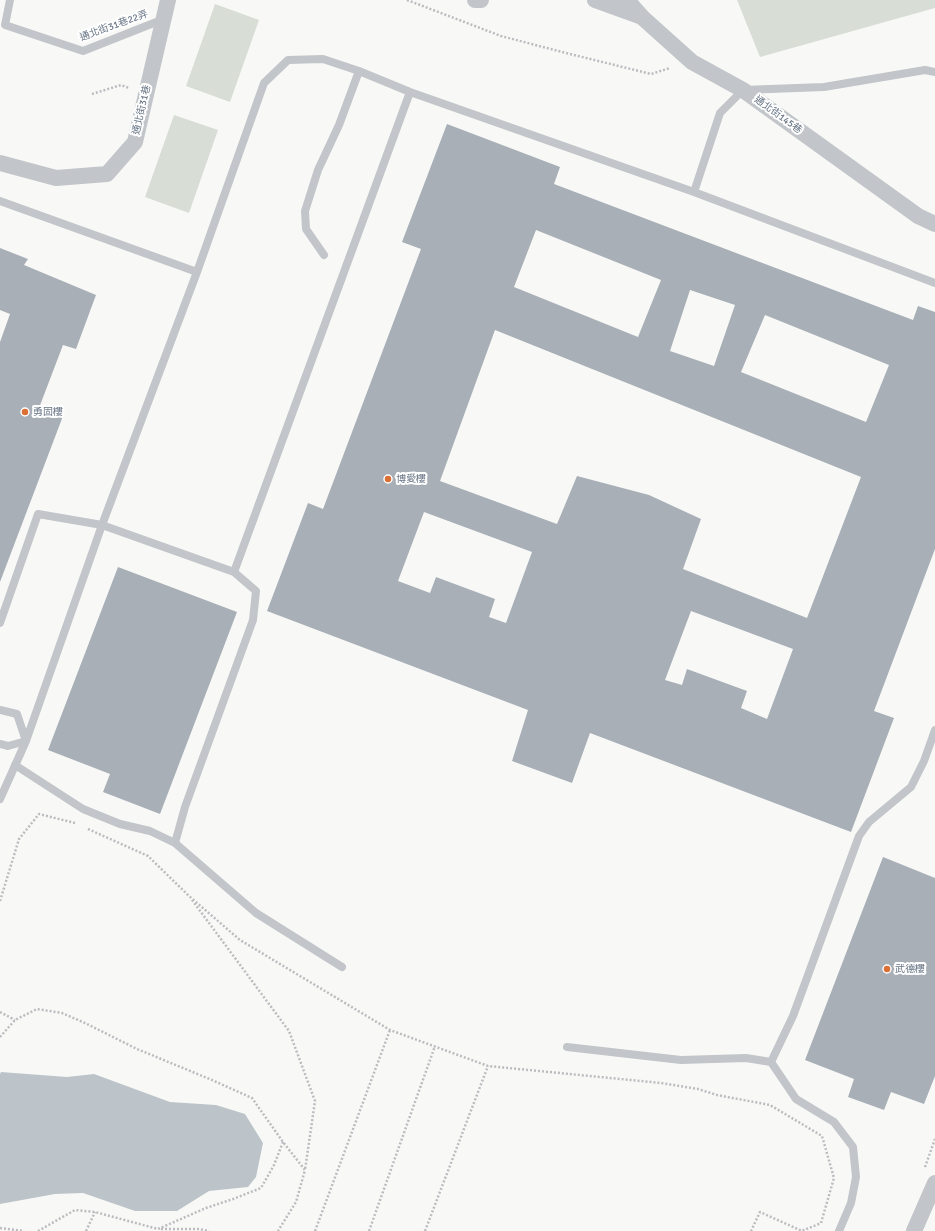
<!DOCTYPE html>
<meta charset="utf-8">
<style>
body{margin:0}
canvas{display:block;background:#f8f9f6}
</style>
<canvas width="935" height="1231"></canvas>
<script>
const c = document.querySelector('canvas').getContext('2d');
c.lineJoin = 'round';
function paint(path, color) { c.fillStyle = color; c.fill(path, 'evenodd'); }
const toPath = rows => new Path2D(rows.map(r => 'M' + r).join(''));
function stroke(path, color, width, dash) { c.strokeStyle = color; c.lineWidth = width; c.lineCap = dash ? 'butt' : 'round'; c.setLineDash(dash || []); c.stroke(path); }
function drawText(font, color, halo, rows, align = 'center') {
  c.font = font + ' Signika,"Noto Sans TC",sans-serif'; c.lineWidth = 4; c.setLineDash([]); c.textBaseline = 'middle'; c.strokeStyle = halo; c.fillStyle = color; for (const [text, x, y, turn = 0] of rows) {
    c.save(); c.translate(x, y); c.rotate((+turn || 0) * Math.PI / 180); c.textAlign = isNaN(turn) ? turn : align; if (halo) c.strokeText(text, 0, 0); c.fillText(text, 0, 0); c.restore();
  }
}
paint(toPath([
 [737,0,935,0,935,8,760,57],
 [215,4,259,20,230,102,186,86],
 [174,115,218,130,189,213,145,197]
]), '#d8ddd6');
paint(toPath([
 [1,1072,67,1077,94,1074,170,1102,216,1105,245,1114,263,1143,256,1177,248,1187,209,1191,177,1211,135,1211,83,1193,55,1194,0,1204,0,1074]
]), '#bcc4ca');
paint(toPath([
 [447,124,560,167,554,184,913,320,918,306,935,312,935,549,874,711,894,718,851,832,590,733,572,783,512,761,528,710,267,611,308,503,323,509,421,249,402,242],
 [536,230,661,280,638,337,514,287],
 [690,290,735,305,714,366,670,351],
 [765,315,889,365,866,422,741,372],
 [495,330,861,477,807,618,683,569,701,519,649,495,577,476,557,524,440,481],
 [424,512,532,552,506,623,489,617,495,599,436,577,430,593,398,581],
 [691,611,793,649,767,719,741,708,747,691,687,669,682,685,665,680],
 [0,248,28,259,24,265,96,295,76,349,63,345,39,408,63,416,0,582,0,342,10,314,0,310],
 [118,567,237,612,160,814,103,792,110,774,48,750],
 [883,857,935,878,935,1076,924,1104,891,1092,884,1110,848,1097,854,1079,805,1060]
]), '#a8afb7');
stroke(toPath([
 [407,0,501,36,570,54,651,74,670,68],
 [92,94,121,85,129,88],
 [88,829,148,856,189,896,240,940,390,1030,488,1066,661,1083,698,1089,717,1095,770,1105,822,1136,834,1178,821,1223,802,1231,760,1212,751,1231],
 [192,900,289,1031,315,1101,305,1170],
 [0,901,19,839,39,814,75,823],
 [0,1012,15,1020],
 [0,1037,15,1020,37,1009,62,1013,85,1023,137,1049,212,1080,252,1098,283,1142,305,1170,296,1202,278,1231],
 [925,1167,935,1139],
 [0,1228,24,1231],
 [161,1229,199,1229,209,1231],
 [38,1231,75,1210,95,1212,158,1229,206,1208,233,1199,261,1188,274,1165,283,1142],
 [86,1231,95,1212],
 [315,1231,390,1030],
 [369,1231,435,1046],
 [425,1231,488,1066]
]), '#babcc0', 2.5, [2, 2]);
stroke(toPath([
 [10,0,5,25,83,51,164,19],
 [694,192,720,113,743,90,824,87,925,70,935,72],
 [0,201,197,272],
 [324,255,306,229,305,211,318,170,339,125,359,71],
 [234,572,410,92],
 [0,623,38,514,102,525,197,272,264,83,288,60,323,59,359,71,410,92,694,192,935,283],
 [0,710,17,714,26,741,8,746,0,744],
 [15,765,83,809,120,824,150,831,175,843],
 [0,799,26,741,102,525,234,572,256,591,253,620,185,807,175,843,256,913,342,967],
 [567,1047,681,1060,746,1058,771,1062],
 [839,1231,851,1203,856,1177,853,1147,834,1122,796,1099,771,1062,793,1016,859,836,869,822,911,787,924,761,935,730]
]), '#c2c5c9', 8);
stroke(toPath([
 [475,0,481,0],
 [595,0,642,17],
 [627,0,643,18,692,62,743,90,918,216,935,224],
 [0,163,56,178,107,174,135,142,168,0],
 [914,1231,935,1183]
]), '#c2c5c9', 16);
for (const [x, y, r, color] of [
 [25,412,4,"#db6f34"],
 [388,479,4,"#db6f34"],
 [887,969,4,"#db6f34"]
]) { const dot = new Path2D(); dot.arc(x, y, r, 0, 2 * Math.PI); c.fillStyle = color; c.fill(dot); stroke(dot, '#fff', 1.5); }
drawText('10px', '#697686', '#fff', [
 ["通北街31巷22弄",114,26,-20],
 ["通北街31巷",142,110,-77],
 ["通北街145巷",778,115,36]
]);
drawText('10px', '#697686', '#fff', [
 ["勇固樓",33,412],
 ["博愛樓",396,479],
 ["武德樓",895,969]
], 'left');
</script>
